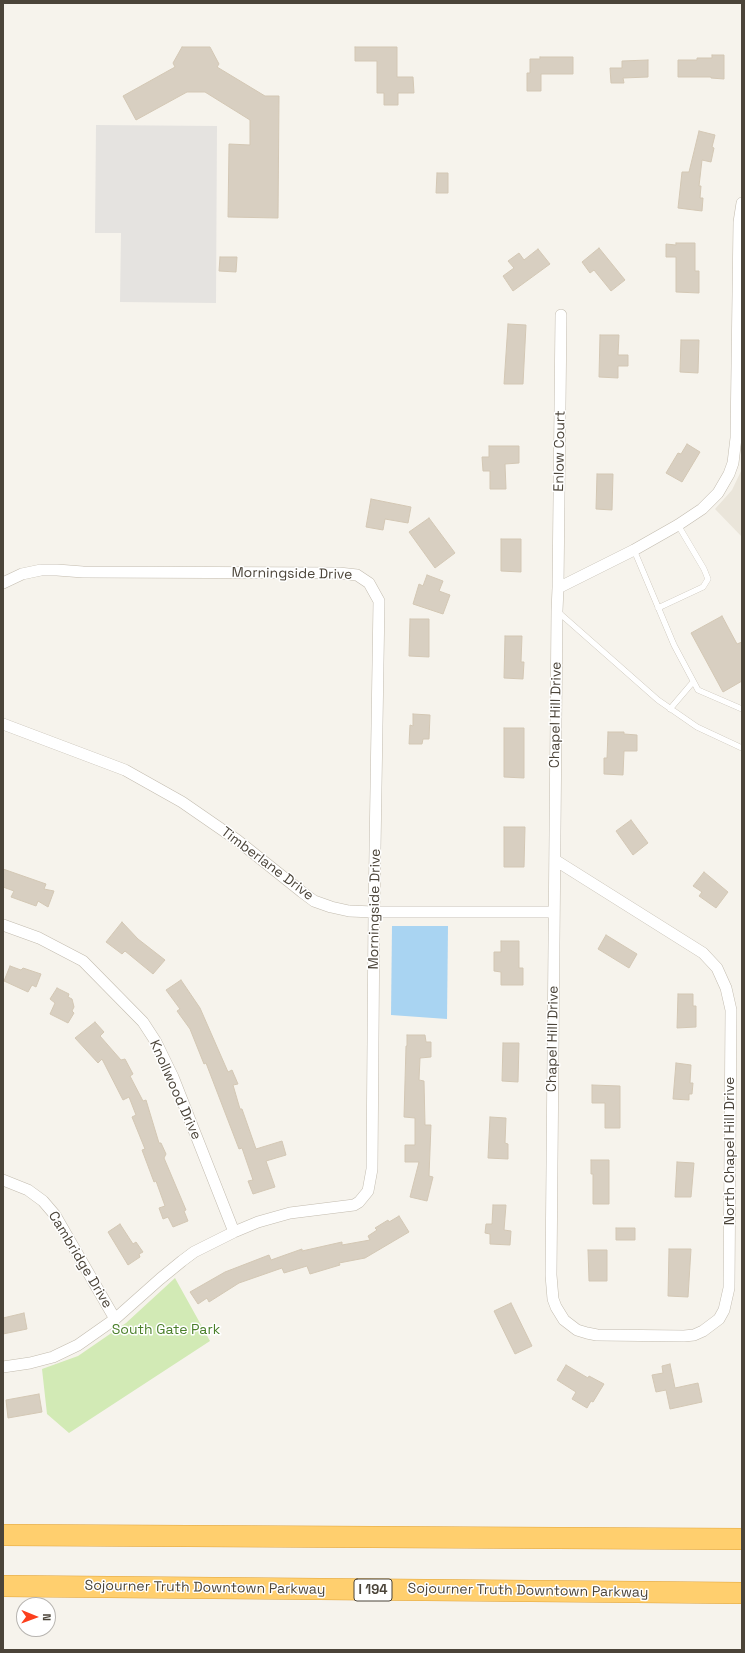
<!DOCTYPE html>
<style>
body{margin:0}
#map{position:relative;width:745px;height:1653px;overflow:hidden;background:#f6f3ec;font-family:"Space Grotesk",sans-serif}
canvas{display:block}
.frame{position:absolute;inset:0;border:4px solid #4b4439;pointer-events:none}
.north{position:absolute;left:16px;top:1597px;width:40px;height:40px;box-sizing:border-box;background:#fff;border:1px solid #b7b4b0;border-radius:50%;rotate:91deg;font-size:11px;font-weight:700;line-height:16px;text-align:center;color:#4b4439}
.north::after{content:'';display:block;margin:auto;width:14px;height:18px;background:#fc3f1d;clip-path:polygon(50% 0,100% 100%,50% 72%,0 100%)}
</style>
<div id="map">
<canvas width="745" height="1653"></canvas>
<div class="frame"></div>
<div class="north">N</div>
</div>
<script>
const c = document.querySelector('canvas').getContext('2d');
c.lineJoin = 'round';
function paint(path, color) { c.fillStyle = color; c.fill(path, 'evenodd'); }
const toPath = rows => new Path2D(rows.map(r => 'M' + r).join(''));
function stroke(path, color, width, dash) { c.strokeStyle = color; c.lineWidth = width; c.lineCap = dash ? 'butt' : 'round'; c.setLineDash(dash || []); c.stroke(path); }
function drawText(font, color, halo, rows, align = 'center') {
  c.font = font + ' "Space Grotesk",sans-serif'; c.lineWidth = 3; c.setLineDash([]); c.textBaseline = 'middle'; c.strokeStyle = halo; c.fillStyle = color; for (const [text, x, y, turn = 0] of rows) {
    c.save(); c.translate(x, y); c.rotate((+turn || 0) * Math.PI / 180); c.textAlign = isNaN(turn) ? turn : align; if (halo) c.strokeText(text, 0, 0); c.fillText(text, 0, 0); c.restore();
  }
}
paint(toPath([
 [742,469,742,537,715,509,732,490]
]), '#eae5da');
paint(toPath([
 [175,1278,210,1341,69,1433,47,1414,42,1369,78,1356,126,1323]
]), '#d2eab5');
paint(toPath([
 [96,125,217,126,216,303,120,302,121,233,95,233]
]), '#e5e3e0');
paint(toPath([
 [392,926,448,926,447,1019,391,1015]
]), '#a9d4f2');
const building = toPath([
 [182,47,210,47,219,64,217,67,265,96,279,96,278,218,228,217,229,144,250,145,250,120,205,92,187,92,136,120,123,96,175,67,173,63,182,47],
 [355,47,397,47,397,77,413,77,414,93,398,93,398,105,384,105,384,93,377,93,377,61,355,61,355,47],
 [712,55,724,55,724,79,711,78,711,77,678,77,678,60,697,60,697,58,712,58,712,55],
 [540,57,573,57,573,74,541,74,541,91,527,91,527,73,530,73,530,59,540,59,540,57],
 [648,60,648,77,623,78,624,83,611,83,610,68,622,68,622,61,648,60],
 [699,131,715,135,712,147,714,148,711,162,702,160,699,186,701,186,700,198,703,198,702,211,678,208,682,172,689,172,699,131],
 [437,173,448,173,448,193,436,193,437,173],
 [676,243,695,243,695,271,699,271,699,293,676,292,676,257,666,257,666,244,676,245,676,243],
 [599,248,625,280,611,291,594,270,590,273,582,262,599,248],
 [538,249,550,264,513,291,503,276,514,268,508,261,519,253,524,260,538,249],
 [220,257,237,257,236,272,219,271,220,257],
 [508,324,526,325,523,384,504,384,508,324],
 [600,335,619,335,618,355,628,355,628,366,618,366,618,378,599,377,600,335],
 [681,340,699,340,698,373,680,372,681,340],
 [687,444,700,452,682,482,666,473,678,453,681,454,687,444],
 [489,446,519,446,519,463,505,464,506,489,490,489,490,471,483,471,482,457,489,457,489,446],
 [597,474,613,474,612,510,596,509,597,474],
 [371,499,411,507,408,523,385,519,383,530,366,527,371,499],
 [429,518,455,553,435,568,409,532,429,518],
 [501,539,521,539,521,572,501,571,501,539],
 [427,575,443,581,439,591,450,595,443,614,413,604,419,584,423,586,427,575],
 [722,616,737,644,742,642,742,681,723,692,691,633,722,616],
 [410,619,429,619,429,657,409,656,410,619],
 [505,636,522,636,521,662,524,662,523,679,504,678,505,636],
 [413,714,430,715,429,739,423,739,422,744,409,744,410,725,413,726,413,714],
 [504,728,524,728,524,778,504,777,504,728],
 [608,732,624,732,624,734,637,735,637,751,624,751,623,775,604,774,604,758,607,758,608,732],
 [631,820,648,843,633,855,616,831,631,820],
 [504,827,525,827,524,867,504,867,504,827],
 [3,869,46,884,44,889,54,891,48,907,38,901,36,906,11,897,14,891,3,887,3,869],
 [704,872,728,892,716,908,699,896,702,892,693,886,704,872],
 [122,922,138,939,165,960,153,974,125,951,122,954,106,942,122,922],
 [606,935,637,954,629,968,598,949,606,935],
 [501,941,519,941,519,968,523,968,523,985,501,985,501,972,494,971,494,952,501,952,501,941],
 [10,966,21,970,23,968,41,974,36,987,32,985,28,992,4,981,10,966],
 [181,980,200,1008,228,1072,232,1070,238,1084,233,1085,240,1109,242,1109,256,1149,282,1141,286,1155,266,1161,275,1187,253,1194,248,1181,253,1180,242,1148,239,1149,206,1063,204,1064,190,1029,177,1011,180,1009,166,990,181,980],
 [57,988,69,994,68,997,72,999,74,1007,72,1011,74,1013,68,1023,50,1014,55,1003,50,999,57,988],
 [678,994,693,994,693,1006,696,1006,696,1027,677,1028,678,994],
 [95,1022,104,1032,100,1036,121,1060,125,1059,133,1074,130,1076,143,1101,146,1100,159,1143,161,1143,166,1154,164,1158,186,1210,184,1211,188,1221,173,1227,168,1217,163,1219,159,1208,165,1206,156,1181,154,1182,142,1150,145,1149,132,1117,136,1115,129,1097,123,1100,102,1059,98,1063,75,1038,95,1022],
 [407,1035,425,1035,426,1042,431,1042,431,1057,420,1058,419,1080,424,1081,425,1125,431,1125,429,1176,433,1177,427,1201,410,1197,419,1162,405,1162,405,1145,415,1145,415,1118,404,1117,406,1046,407,1046,407,1035],
 [503,1043,519,1043,518,1082,502,1081,503,1043],
 [676,1063,691,1065,690,1083,693,1083,692,1094,689,1094,689,1100,673,1099,676,1063],
 [592,1085,620,1086,620,1128,605,1128,605,1103,592,1103,592,1085],
 [490,1117,506,1118,505,1143,508,1144,508,1159,488,1158,490,1117],
 [591,1160,609,1160,609,1204,593,1204,593,1174,591,1174,591,1160],
 [677,1162,694,1163,691,1197,675,1197,677,1162],
 [493,1205,506,1205,504,1230,511,1231,510,1245,490,1244,490,1234,485,1233,486,1224,492,1224,493,1205],
 [399,1216,409,1232,365,1258,339,1263,340,1265,310,1274,307,1266,284,1273,282,1268,239,1283,209,1302,207,1298,198,1304,190,1292,225,1272,269,1255,271,1260,302,1249,302,1251,342,1242,342,1245,370,1240,368,1236,377,1230,375,1228,388,1220,389,1222,399,1216],
 [120,1224,133,1244,136,1242,143,1252,139,1254,140,1257,128,1265,108,1232,120,1224],
 [616,1228,635,1228,635,1240,616,1240,616,1228],
 [669,1249,691,1249,688,1297,668,1296,669,1249],
 [588,1250,607,1250,607,1281,589,1281,588,1250],
 [511,1303,532,1346,515,1354,494,1311,511,1303],
 [24,1313,27,1329,3,1334,3,1318,24,1313],
 [670,1364,675,1388,698,1383,702,1402,670,1409,666,1390,656,1392,652,1375,663,1373,662,1366,670,1364],
 [566,1365,588,1378,589,1376,604,1384,593,1402,591,1401,587,1408,572,1399,576,1392,557,1380,566,1365],
 [39,1394,42,1412,8,1418,6,1400,39,1394]
]);
paint(building, '#d8cfc1');
stroke(building, '#d3c7b4', 1);
const lane = toPath([
 [634,550,674,645,698,690,742,709],
 [658,608,703,587,708,579,704,569,678,525],
 [557,611,658,700,697,727,742,748],
 [670,709,693,682]
]);
const street = toPath([
 [3,583,22,574,41,570,57,570,83,572,339,573,357,575,369,583,379,601,374,912,372,1169,368,1191,359,1202,354,1205,290,1213,258,1222,234,1232,194,1252,182,1261,160,1279,115,1319,78,1345,53,1357,30,1363,3,1367],
 [558,588,561,315],
 [3,724,125,770,182,802,237,840,302,892,314,901,331,907,349,911,374,912,554,912],
 [555,860,703,953,717,968,726,988,731,1010,729,1288,724,1310,719,1319,703,1331,694,1335,684,1336,597,1335,587,1333,577,1330,564,1320,556,1307,553,1299,551,1275,557,611,558,588,634,550,678,525,702,509,718,493,729,474,733,463,736,438,739,222,742,203],
 [3,925,39,938,83,961,143,1022,156,1042,173,1077,234,1232],
 [3,1180,28,1190,43,1201,55,1215,115,1319]
]);
const highway = toPath([
 [3,1535,742,1539],
 [3,1586,742,1593]
]);
stroke(lane, '#c2bbae', 6);
stroke(street, '#c2bbae', 12);
stroke(highway, '#e0a43c', 22);
stroke(lane, '#fff', 5.5);
stroke(street, '#fff', 11);
stroke(highway, '#ffcf6e', 21);
for (const [x, y, w] of [
 [373,1590,38]
]) { const box = new Path2D(); box.roundRect(x - w / 2, y - 11, w, 22, 3); c.fillStyle = '#fff'; c.fill(box); stroke(box, '#4b4439', 1); }
drawText('bold 13px', '#4b4439', null, [
 ["I 194",373,1590]
]);
drawText('14px', '#4b4439', '#fff', [
 ["Enlow Court",560,451,-89],
 ["Morningside Drive",292,574,1],
 ["Chapel Hill Drive",556,715,-89],
 ["Timberlane Drive",267,864,37],
 ["Morningside Drive",375,909,-89],
 ["Chapel Hill Drive",553,1039,-89],
 ["Knollwood Drive",175,1090,66],
 ["North Chapel Hill Drive",730,1151,-90],
 ["Cambridge Drive",80,1260,59],
 ["Sojourner Truth Downtown Parkway",205,1588,1],
 ["Sojourner Truth Downtown Parkway",528,1591,1]
]);
drawText('14px', '#4a7f2a', '#fff', [
 ["South Gate Park",166,1330]
]);
</script>
